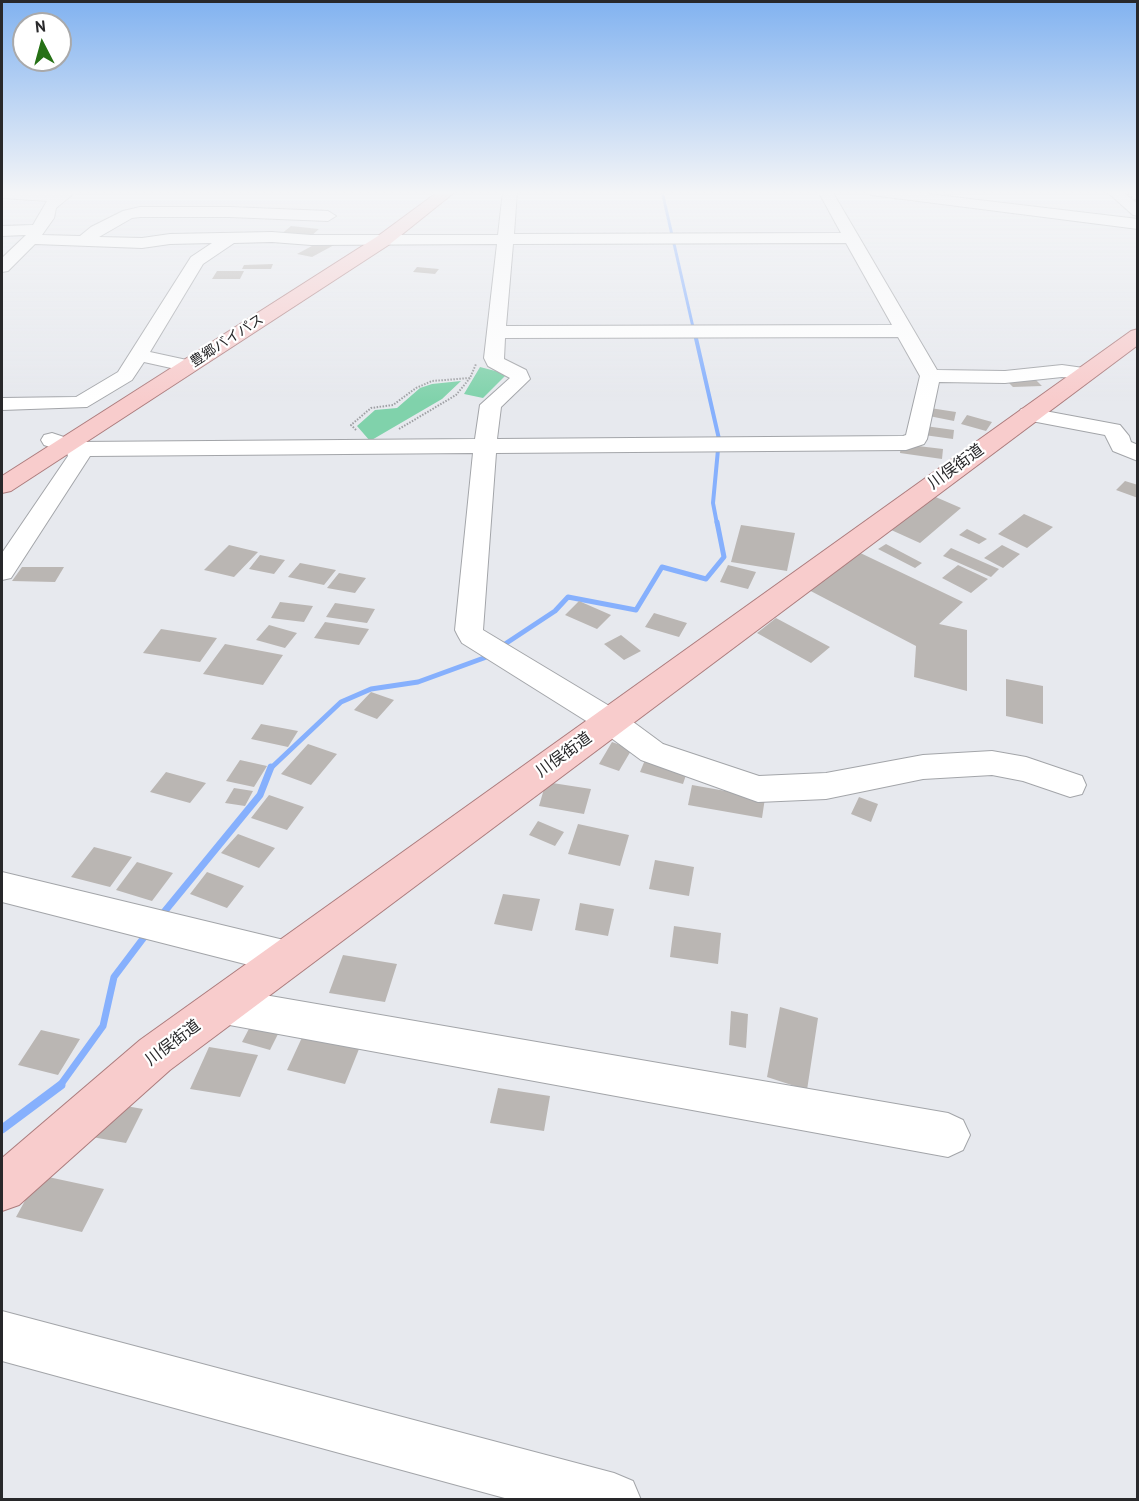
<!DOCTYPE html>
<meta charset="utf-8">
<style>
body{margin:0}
#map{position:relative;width:1139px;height:1501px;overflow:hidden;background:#e7e9ee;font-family:"PT Sans",sans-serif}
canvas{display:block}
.frame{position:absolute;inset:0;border:3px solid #28282a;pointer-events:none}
.north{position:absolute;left:12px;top:12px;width:60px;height:60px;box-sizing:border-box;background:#fff;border:2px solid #a9a9aa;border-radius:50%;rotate:354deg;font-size:16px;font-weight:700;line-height:24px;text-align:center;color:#28282a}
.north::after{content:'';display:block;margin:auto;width:21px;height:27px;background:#267116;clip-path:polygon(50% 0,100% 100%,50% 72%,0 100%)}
</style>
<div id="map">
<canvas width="1139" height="1501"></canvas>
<div class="frame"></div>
<div class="north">N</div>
</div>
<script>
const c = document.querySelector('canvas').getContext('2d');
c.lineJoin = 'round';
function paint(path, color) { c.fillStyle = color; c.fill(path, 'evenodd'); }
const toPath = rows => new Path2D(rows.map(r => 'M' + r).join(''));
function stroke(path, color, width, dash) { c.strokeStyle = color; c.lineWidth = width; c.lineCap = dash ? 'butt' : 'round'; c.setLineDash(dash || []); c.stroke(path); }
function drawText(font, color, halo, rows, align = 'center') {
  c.font = font + ' "PT Sans","Noto Sans JP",sans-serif'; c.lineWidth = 4.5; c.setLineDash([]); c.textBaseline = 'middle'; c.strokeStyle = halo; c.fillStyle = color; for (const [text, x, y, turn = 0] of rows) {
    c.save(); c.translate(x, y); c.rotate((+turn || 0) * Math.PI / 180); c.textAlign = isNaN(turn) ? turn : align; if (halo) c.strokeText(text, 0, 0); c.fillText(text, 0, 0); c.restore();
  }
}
paint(toPath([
 [480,367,507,374,483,398,464,394],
 [461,381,442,399,370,441,357,426,375,410,397,408,420,388,432,384]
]), '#80d2ab');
stroke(toPath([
 [662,191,695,336]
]), '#86b0fd', 3);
stroke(toPath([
 [695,334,719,439,713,503,717,524]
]), '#86b0fd', 4);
stroke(toPath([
 [504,648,502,646,555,611,568,597,636,610,662,567,706,579,724,557,717,522],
 [271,768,341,702,371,689,418,682,492,655]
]), '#86b0fd', 5);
stroke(toPath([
 [160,917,260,795,271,767],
 [59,1087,103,1026,114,977,148,932]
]), '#86b0fd', 7);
stroke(toPath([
 [2,1129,61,1085]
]), '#86b0fd', 9);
paint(toPath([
 [291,226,319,229,310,237,281,234],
 [321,241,336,244,312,257,297,254],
 [273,264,271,269,242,269,244,265],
 [417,267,439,269,435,274,413,272],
 [217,271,244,271,240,279,212,279],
 [1035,379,1042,386,1013,387,1006,380],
 [930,408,956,412,954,421,929,416],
 [967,415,992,422,986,431,961,424],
 [925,426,954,430,953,439,924,435],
 [901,444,943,449,942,459,900,453],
 [1125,481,1138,485,1138,498,1116,490],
 [931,495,961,508,920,543,889,529],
 [1024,514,1053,527,1027,548,998,534],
 [741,525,795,533,787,571,731,562],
 [967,529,987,539,979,544,959,535],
 [886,544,922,563,915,568,878,549],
 [229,545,258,552,234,577,204,570],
 [1002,545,1020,554,1003,568,984,558],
 [951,548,999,569,991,577,943,556],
 [852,549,963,602,939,624,967,630,967,691,914,677,916,646,803,587],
 [260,555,285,560,274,574,249,569],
 [300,563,336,570,324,585,288,577],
 [728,565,756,572,748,589,720,582],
 [958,565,988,579,971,593,942,578],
 [22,567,64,567,55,582,12,581],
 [339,573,366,578,355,593,327,588],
 [579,601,611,615,597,629,565,615],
 [280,602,313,606,304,622,271,618],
 [335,603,375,609,367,623,326,617],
 [654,613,687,623,679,637,645,627],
 [776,618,830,647,811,663,757,633],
 [325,622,369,629,359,645,314,638],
 [269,625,297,633,285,648,256,640],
 [161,629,217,638,200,662,143,653],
 [621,635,641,651,624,660,604,644],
 [225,644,283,655,263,685,203,674],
 [1006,679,1043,686,1043,724,1006,716],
 [371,692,394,700,377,719,354,710],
 [261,724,298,731,288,747,251,739],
 [612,742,632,749,619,771,599,764],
 [308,744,337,754,311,785,281,774],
 [240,760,267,766,254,787,226,781],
 [645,760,687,772,683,784,640,772],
 [166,772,206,783,190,803,150,792],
 [546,782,591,789,584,814,539,806],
 [692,785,765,798,762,818,688,805],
 [234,788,253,791,245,806,225,803],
 [269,795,304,807,287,830,251,818],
 [859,797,878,804,871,822,851,814],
 [538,821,564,832,555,846,529,835],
 [578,824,629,835,620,866,568,854],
 [238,834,275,848,259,868,221,853],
 [94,847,132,857,110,887,71,877],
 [655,860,694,867,689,896,649,889],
 [137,862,173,873,152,901,116,890],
 [207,872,244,886,227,908,190,894],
 [503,894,540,899,532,931,494,924],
 [580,903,614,909,608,936,575,930],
 [674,926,721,933,718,964,670,957],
 [343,955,397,964,385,1002,329,993],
 [780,1007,818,1018,807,1090,767,1077],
 [731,1011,748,1014,746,1048,729,1045],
 [252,1023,280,1030,270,1050,242,1042],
 [41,1030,80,1039,58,1075,18,1065],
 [305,1031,361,1044,345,1084,287,1070],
 [209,1047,258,1055,240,1097,190,1089],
 [498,1088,550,1096,544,1131,490,1123],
 [109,1103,143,1109,126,1143,92,1137],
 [39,1175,104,1189,82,1232,16,1217]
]), '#bab6b3');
const minor = toPath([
 [2,191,56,192,77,191,56,208,54,218,42,235,80,236,91,227,123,211,140,207,230,207,328,211,336,216,328,221,229,217,140,217,132,218,99,237,142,238,170,234,272,232,311,235,498,235,503,191,517,191,514,234,841,233,818,191,832,191,937,370,1005,371,1062,365,1091,369,1094,373,1091,377,1084,379,1062,377,1005,383,939,382,927,439,924,444,906,450,496,453,483,630,621,713,663,744,759,776,826,773,923,755,992,751,1026,757,1082,776,1086,785,1082,794,1070,797,1023,781,992,775,923,779,826,799,758,802,641,760,599,729,462,643,458,636,455,630,473,453,90,456,11,578,2,580,2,553,68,456,67,453,44,445,41,440,44,435,52,433,79,442,475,439,480,405,510,378,488,366,484,358,497,244,311,245,272,242,234,243,203,264,150,352,196,362,199,366,196,370,189,372,144,362,132,380,87,407,2,410,2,398,76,397,118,372,191,257,212,243,170,244,142,248,35,244,8,271,2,272,2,258,26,235,2,236,2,226,33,225,47,201,2,198,2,191],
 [846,243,892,325,506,326,513,244,846,243],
 [898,337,920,376,906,435,903,436,497,439,501,407,530,379,526,370,504,359,505,338,898,337],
 [864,191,903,191,1138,219,1138,229,871,195,864,191],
 [1106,191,1121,191,1138,204,1138,216,1133,215,1106,191],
 [1029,408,1120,425,1129,436,1131,442,1138,445,1138,461,1113,451,1105,435,1021,419,1018,414,1021,409,1029,408],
 [2,872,288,941,301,946,307,958,301,970,288,975,2,902,2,872],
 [224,988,948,1113,963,1120,970,1135,963,1150,948,1157,224,1024,210,1019,204,1006,210,993,224,988],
 [2,1311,614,1473,633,1481,641,1500,512,1500,2,1361,2,1311]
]);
const major = toPath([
 [439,191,456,191,390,244,11,491,2,493,2,476,378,236,439,191],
 [1138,329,1138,345,170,1070,19,1205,2,1211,2,1158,140,1040,1131,331,1138,329]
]);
stroke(minor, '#a3a5a9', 2);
stroke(major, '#ac7c7d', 2);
stroke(toPath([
 [399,429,456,395,470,378],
 [356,430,351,425,371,408,393,405,416,388,432,381,470,378,476,364]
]), '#9fa0a4', 2, [1.5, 1.5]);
paint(minor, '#fff');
paint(major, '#f8cccc');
stroke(toPath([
 [1124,191,1138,202]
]), '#5e5f62', 2, [1.5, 3]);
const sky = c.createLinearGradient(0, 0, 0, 401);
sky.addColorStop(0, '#81b2f0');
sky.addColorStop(0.48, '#f4f5f7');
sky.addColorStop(1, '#f4f5f700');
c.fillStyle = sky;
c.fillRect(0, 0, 1139, 401);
drawText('14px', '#28282a', '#fff', [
 ["豊郷バイパス",227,341,-33]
]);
drawText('16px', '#28282a', '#fff', [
 ["川俣街道",956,467,-36],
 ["川俣街道",564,755,-36],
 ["川俣街道",173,1043,-37]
]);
</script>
